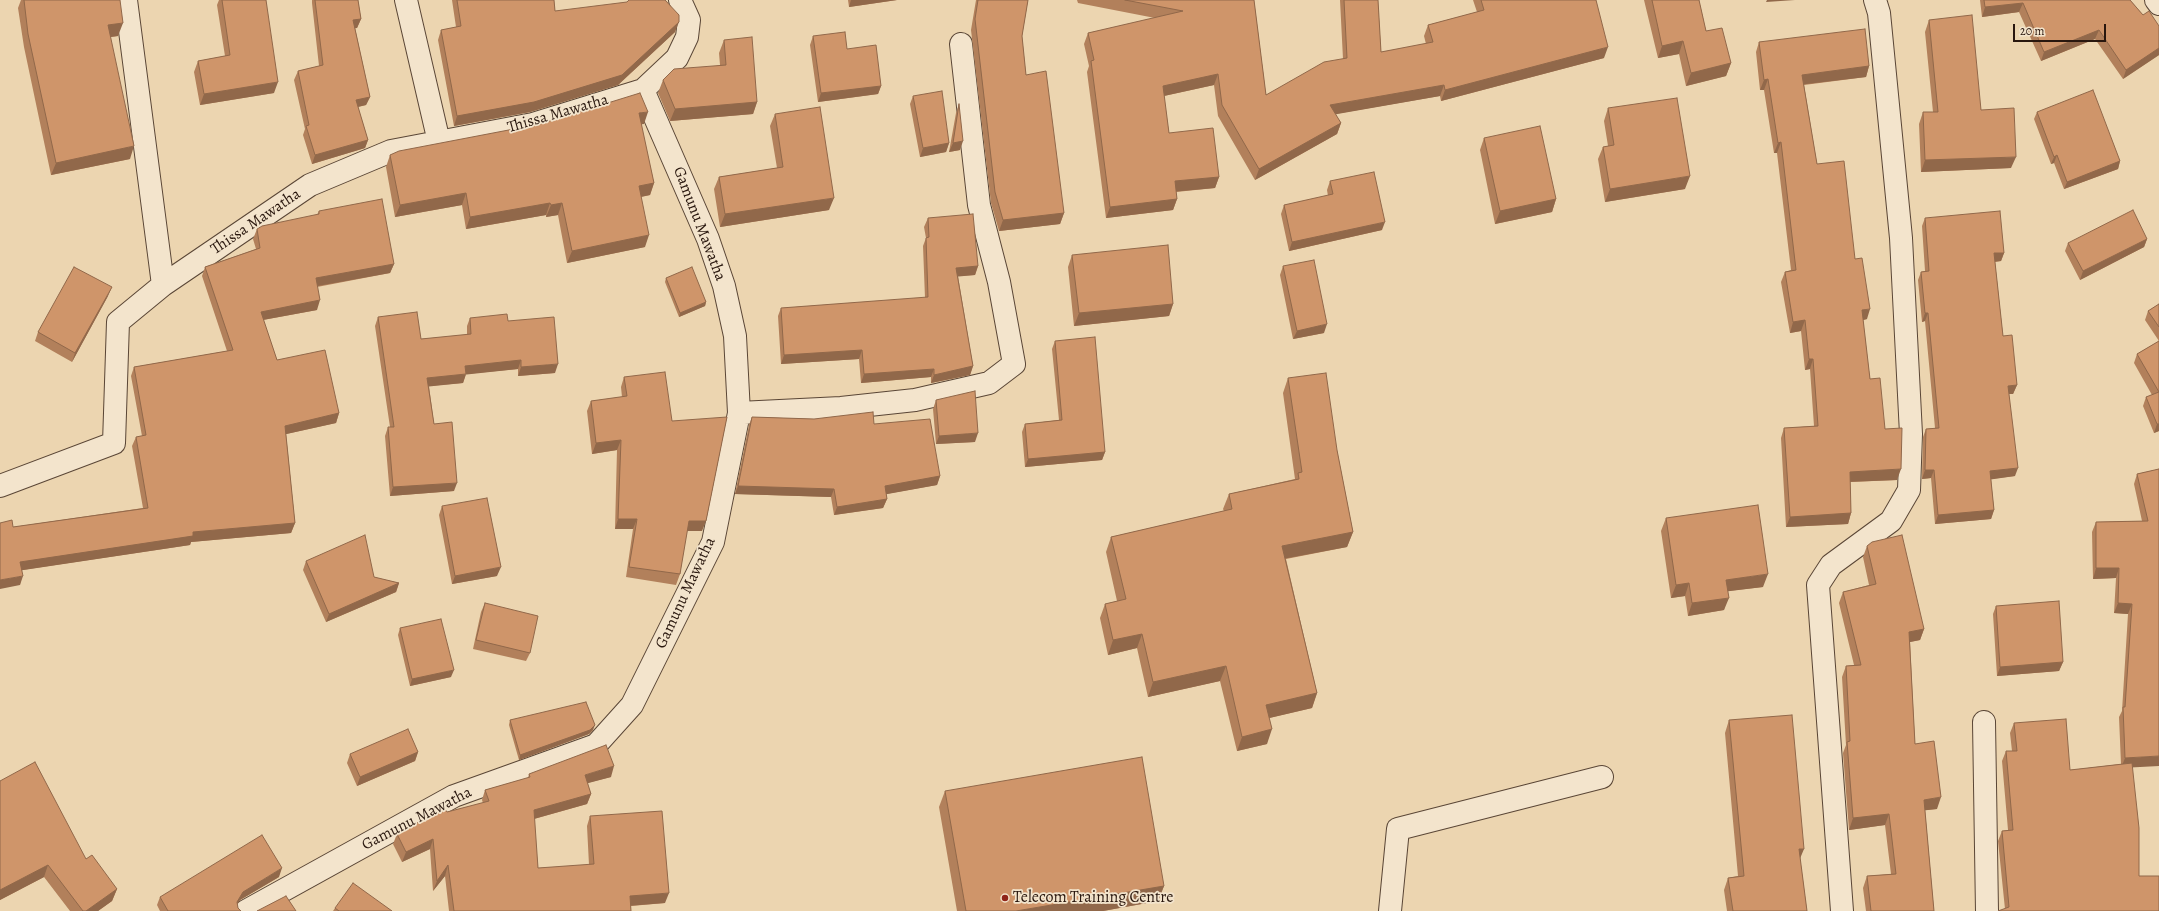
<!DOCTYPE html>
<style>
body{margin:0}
#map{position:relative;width:2159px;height:911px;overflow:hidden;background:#ecd5b0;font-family:Alegreya,serif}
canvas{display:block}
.scale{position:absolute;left:2013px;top:24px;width:93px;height:18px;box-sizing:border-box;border:2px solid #29170e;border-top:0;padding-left:5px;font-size:12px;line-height:14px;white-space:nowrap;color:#29170e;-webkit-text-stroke:3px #f3e4cc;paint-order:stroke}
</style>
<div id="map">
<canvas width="2159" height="911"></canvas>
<div class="scale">20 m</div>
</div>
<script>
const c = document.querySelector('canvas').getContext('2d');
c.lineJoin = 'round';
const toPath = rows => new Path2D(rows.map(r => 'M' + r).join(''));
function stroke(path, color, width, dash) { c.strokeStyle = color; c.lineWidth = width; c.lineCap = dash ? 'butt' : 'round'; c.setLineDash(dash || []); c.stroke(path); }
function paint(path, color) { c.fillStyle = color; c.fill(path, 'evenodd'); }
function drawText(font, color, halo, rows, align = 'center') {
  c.font = font + ' Alegreya,serif'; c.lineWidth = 3.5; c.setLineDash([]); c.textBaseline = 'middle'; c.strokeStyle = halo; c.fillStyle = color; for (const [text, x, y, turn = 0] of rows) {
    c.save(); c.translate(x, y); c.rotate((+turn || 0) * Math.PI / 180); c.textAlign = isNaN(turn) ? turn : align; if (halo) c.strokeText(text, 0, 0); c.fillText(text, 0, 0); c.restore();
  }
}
const street = toPath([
 [126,0,163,285],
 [406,0,439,142],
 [2156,0,2159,4],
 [739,413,841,408,915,400,989,383,1014,364,999,282,979,205,961,44],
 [0,486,114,443,118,322,163,285,310,185,391,151,533,124,643,90],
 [1984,722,1987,911],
 [246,911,454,796,596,745,632,705,713,542,739,413,735,336,724,286,708,239,643,90,677,58,687,37,689,20,680,0],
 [1390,911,1398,829,1602,777],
 [1842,911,1818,585,1831,565,1891,521,1909,490,1911,434,1901,238,1879,13,1875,0]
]);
stroke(street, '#5a4636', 24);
stroke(street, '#f3e4cc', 22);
paint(toPath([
 [21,0,120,0,118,36,110,37,130,159,51,175,24,47,18,8],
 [219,0,266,0,274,93,200,105,194,72,198,61,225,56,217,5],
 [312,0,358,0,361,19,357,28,355,28,370,97,366,105,358,107,368,140,365,148,312,164,303,135,305,129,294,80,298,71,319,66,312,3],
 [452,0,554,0,555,11,675,32,618,85,530,112,454,126,438,40,441,30,456,27],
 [848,0,897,0,849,7],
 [976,0,1028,0,1022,36,1026,75,1064,213,1060,224,999,231,991,203,971,30],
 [1077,0,1254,0,1266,95,1343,59,1340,0,1378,0,1381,52,1426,44,1424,36,1428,25,1477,12,1473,0,1596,0,1604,58,1441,101,1440,96,1335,114,1341,123,1337,134,1255,180,1218,116,1214,85,1164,96,1169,133,1219,177,1215,188,1176,192,1177,199,1173,210,1106,218,1087,72,1089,66,1084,44,1088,33,1155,18,1078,3],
 [1644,0,1699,0,1706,31,1731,63,1726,76,1686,86,1679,54,1658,58],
 [1980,0,2130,0,2143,15,2159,26,2159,55,2123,79,2095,39,2041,61,2019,12,1982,17],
 [1929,20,1981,110,2011,168,1921,172,1919,124,1923,112,1933,112,1925,32],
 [813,36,847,49,881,86,878,94,818,102,810,45],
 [724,40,757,102,753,114,670,121,658,93,663,80,720,65,719,53],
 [1759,42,1869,66,1866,77,1804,85,1817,164,1855,259,1867,319,1863,320,1870,379,1885,429,1897,480,1850,482,1851,513,1848,524,1786,527,1781,438,1784,428,1814,426,1810,369,1805,370,1801,331,1790,333,1781,282,1785,272,1791,270,1777,153,1774,153,1764,90,1760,90,1756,52],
 [913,96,949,143,946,152,920,157,910,104],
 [959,104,960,150,949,152,956,113],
 [1608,108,1685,189,1605,202,1598,159,1603,147,1608,146,1604,121],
 [2037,112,2120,161,2118,169,2064,189,2054,163,2051,164,2034,119],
 [775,114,829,210,720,227,714,189,719,177,777,168,770,126],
 [540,124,644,124,641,124,654,183,650,195,641,197,645,247,567,263,558,215,546,217,546,215,466,229,462,205,395,217,386,167,390,155],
 [1484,138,1556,199,1552,212,1495,224,1480,150],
 [1330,181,1382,230,1289,251,1281,214,1284,205,1328,196,1327,190],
 [319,211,394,264,390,273,317,287,317,310,263,320,277,360,339,413,336,423,286,434,295,523,291,533,191,542,190,545,22,570,20,585,13,527,143,508,132,446,136,437,142,436,131,376,134,367,227,351,202,276,205,267,256,249,253,239,257,229,317,215],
 [928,218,978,266,975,275,958,276,973,366,970,375,931,383,931,377,861,383,859,359,781,364,778,316,781,308,925,298,923,246,926,238,924,227],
 [1925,218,2004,253,2001,261,1995,262,2003,336,2017,385,2013,394,2009,394,2015,476,1991,479,1994,510,1991,519,1935,524,1931,478,1922,479,1923,437,1926,429,1935,428,1925,321,1922,322,1918,280,1921,272,1925,271,1922,226],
 [2147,239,2144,247,2080,280,2065,251,2068,243],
 [1072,255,1173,304,1169,316,1074,326,1068,267],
 [1283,266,1324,333,1293,339,1280,275],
 [666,278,706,302,705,306,679,317,665,282],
 [108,296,72,362,35,341,38,332],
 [2159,304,2159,341,2145,320,2148,311],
 [378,317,421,339,467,335,467,326,470,318,508,321,555,373,518,376,518,369,466,374,463,383,429,386,434,424,454,491,390,496,385,436,388,427,390,427,375,326],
 [1055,341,1105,452,1102,460,1025,467,1022,432,1025,424,1059,420,1052,349],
 [2159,341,2159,431,2154,433,2143,406,2146,397,2152,395,2134,363,2137,354],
 [624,377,672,421,702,531,687,531,680,574,676,585,626,577,633,529,615,529,617,450,592,454,587,411,591,401,622,397,621,387],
 [1288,378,1337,450,1353,532,1347,547,1286,559,1317,693,1312,708,1269,718,1267,744,1237,751,1220,681,1148,697,1137,648,1108,655,1100,618,1105,604,1117,601,1106,552,1111,537,1224,511,1223,509,1229,494,1295,479,1283,393],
 [936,400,975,442,936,444,933,409],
 [752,417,814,419,874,424,940,476,937,485,886,494,887,499,883,508,834,515,831,497,735,494,749,425],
 [2159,469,2132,767,2139,876,2005,909,1998,841,2002,831,2008,830,2002,761,2006,751,2012,751,2010,733,2014,723,2070,770,2121,764,2119,717,2122,711,2128,614,2114,613,2116,578,2093,579,2092,532,2096,522,2142,521,2134,484,2137,474],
 [442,506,497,576,452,584,439,515],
 [1666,518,1763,587,1728,591,1724,610,1688,616,1685,596,1671,598,1661,531],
 [1867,546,1924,629,1920,640,1910,642,1915,744,1937,809,1925,810,1934,911,1866,911,1863,888,1867,876,1891,874,1885,825,1849,830,1843,753,1846,745,1842,677,1846,666,1854,665,1839,603,1843,592,1869,585,1863,557],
 [306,561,399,583,396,592,326,622,303,570],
 [485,603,530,653,526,661,473,649,481,612],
 [1996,606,2063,662,2059,671,1997,676,1993,614],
 [400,628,451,677,410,686,398,635],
 [510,720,593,730,589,734,519,760,509,725],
 [1729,720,1800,858,1807,911,1727,911,1724,890,1728,878,1738,876,1725,733],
 [418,752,415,761,357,786,347,763,350,754],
 [529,774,611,777,587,783,591,794,587,804,534,819,538,868,589,865,587,826,590,816,665,903,631,906,631,911,449,911,445,876,433,891,430,849,402,862,393,844,397,834,447,812,483,803,482,800,485,790,528,778],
 [0,781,86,859,117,889,112,901,98,911,70,911,44,877,0,900],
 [945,791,1164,886,1158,901,1103,911,957,911,939,807],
 [279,877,240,900,237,904,238,908,241,911,160,911,157,905,160,897],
 [335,908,392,911,333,911]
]), '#b2805b');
paint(toPath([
 [851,0,897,0,849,7],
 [1767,0,1795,0,1766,2],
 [2023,3,2019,12,1982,17,1985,7],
 [361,19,357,28,350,29,353,20],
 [679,22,675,32,618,85,530,112,454,126,457,116],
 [123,23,118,36,103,38,108,25],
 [2099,30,2095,39,2041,61,2044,52],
 [1683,41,1679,54,1658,58,1662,46],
 [1608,47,1604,58,1441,101,1445,90],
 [2159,48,2159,55,2123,79,2126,70],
 [1731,63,1726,76,1686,86,1691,73],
 [1869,66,1866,77,1798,85,1802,75],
 [1218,74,1214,85,1159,97,1163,86],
 [1768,79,1764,90,1760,90,1764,80],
 [278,82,274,93,200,105,204,94],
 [1444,85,1440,96,1326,116,1330,105],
 [881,86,878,94,818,102,821,93],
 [370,97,366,105,353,108,356,100],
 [757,102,753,114,670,121,675,109],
 [648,112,644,124,635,125,639,113],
 [1341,123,1337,134,1255,180,1259,169],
 [368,140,365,148,312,164,315,155],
 [963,141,960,150,949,152,953,143],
 [1781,142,1777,153,1774,153,1778,143],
 [949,143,946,152,920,157,923,148],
 [134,146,130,159,51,175,56,163],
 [2057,155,2054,163,2051,164,2054,157],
 [2016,157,2011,168,1921,172,1925,160],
 [2120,161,2118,169,2064,189,2067,182],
 [1690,176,1685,189,1605,202,1610,189],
 [1219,177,1215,188,1171,192,1175,181],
 [654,183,650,195,635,198,639,186],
 [466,193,462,205,395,217,400,205],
 [834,198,829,210,720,227,725,214],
 [1177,199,1173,210,1106,218,1110,207],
 [1556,199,1552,212,1495,224,1500,211],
 [550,203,546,215,466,229,470,217],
 [562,203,558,215,546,217,551,205],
 [1064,213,1060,224,999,231,1003,220],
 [1385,222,1382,230,1289,251,1292,242],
 [649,235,645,247,567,263,572,251],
 [2147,239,2144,247,2080,280,2083,271],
 [1994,253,2004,253,2001,261,1991,262],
 [394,264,390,273,312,287,316,278],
 [978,266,975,275,953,277,956,268],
 [112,287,108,296,72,362,75,353],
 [320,300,317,310,257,321,261,312],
 [706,302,705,306,679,317,680,313],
 [1173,304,1169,316,1074,326,1079,313],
 [1870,309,1867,319,1859,321,1862,310],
 [1925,313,1928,313,1925,321,1922,322],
 [1805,320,1801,331,1790,333,1793,322],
 [1327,324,1324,333,1293,339,1297,331],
 [862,350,859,359,781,364,784,355],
 [1809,359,1813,359,1810,369,1805,370],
 [521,360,518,369,462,375,465,366],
 [558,364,555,373,518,376,521,367],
 [973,366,970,375,931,383,934,375],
 [934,369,931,377,861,383,864,374],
 [466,374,463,383,424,387,427,378],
 [2017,385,2013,394,2005,394,2008,386],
 [339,413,336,423,282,435,285,426],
 [2157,424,2159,424,2159,431,2154,433],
 [978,433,975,442,936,444,939,436],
 [621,440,617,450,592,454,596,443],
 [1105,452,1102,460,1025,467,1028,459],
 [2018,468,2015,476,1987,480,1990,471],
 [1901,469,1897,480,1846,482,1850,472],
 [1925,470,1934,470,1931,478,1922,479],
 [940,476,937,485,882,495,885,486],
 [457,483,454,491,390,496,393,487],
 [738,486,834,489,831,497,735,494],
 [887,499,883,508,834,515,837,507],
 [1994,510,1991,519,1935,524,1938,515],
 [1851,513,1848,524,1786,527,1790,517],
 [618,519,637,519,633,529,615,529],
 [689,521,706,521,702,531,685,531],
 [295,523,291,533,191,542,190,545,17,571,20,562,193,532],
 [1353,532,1347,547,1277,560,1282,546],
 [501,567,497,576,452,584,455,576],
 [2096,568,2119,568,2116,578,2093,579],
 [1768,574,1763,587,1722,592,1726,580],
 [23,576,20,585,0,589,0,580],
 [399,583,396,592,326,622,329,614],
 [1689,583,1685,596,1671,598,1676,585],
 [1729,598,1724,610,1688,616,1692,603],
 [2118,603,2132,604,2128,614,2114,613],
 [1924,629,1920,640,1905,643,1909,632],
 [1142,634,1137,648,1108,655,1113,640],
 [2063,662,2059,671,1997,676,2000,667],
 [1226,666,1220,681,1148,697,1153,682],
 [454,670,451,677,410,686,412,679],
 [1317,693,1312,708,1261,720,1266,705],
 [595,725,593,730,589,734,519,760,520,755],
 [1272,729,1267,744,1237,751,1242,737],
 [418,752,415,761,357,786,360,777],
 [2159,756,2159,766,2121,768,2125,758],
 [614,766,611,777,581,785,585,775],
 [591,794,587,804,530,820,534,810],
 [1941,797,1937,809,1919,811,1924,800],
 [1889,814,1885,825,1849,830,1853,818],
 [433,839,430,849,402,862,406,852],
 [1799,849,1804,849,1799,861],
 [48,865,44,877,0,900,0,890],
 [448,865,445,876,433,891,437,881],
 [282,868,279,877,240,900,234,910,237,902,243,892],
 [1164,886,1158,901,1103,911,1016,911],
 [117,889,112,901,98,911,86,911],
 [669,893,665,903,627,906,630,896]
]), '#91684a');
const building = toPath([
 [24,0,120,0,123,23,108,25,134,146,56,163,28,34,24,0],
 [222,0,266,0,278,82,204,94,198,61,230,55,222,0],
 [315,0,358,0,361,19,353,20,370,97,356,100,368,140,315,155,306,126,309,125,298,71,323,65,315,0],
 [457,0,554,0,555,11,627,2,629,0,665,0,679,15,679,22,622,75,534,102,457,116,441,30,461,26,457,0],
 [978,0,1028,0,1022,36,1026,75,1046,71,1064,213,1003,220,995,192,975,19,978,0],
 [1125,0,1254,0,1266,95,1324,62,1347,58,1344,0,1378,0,1381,52,1433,42,1428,25,1484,10,1481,0,1596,0,1608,47,1445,90,1444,85,1330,105,1341,123,1259,169,1222,105,1218,74,1163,86,1169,133,1213,128,1219,177,1175,181,1177,199,1110,207,1091,61,1094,60,1088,33,1183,11,1125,0],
 [1652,0,1699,0,1706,31,1722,28,1731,63,1691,73,1683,41,1662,46,1652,0],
 [1984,0,2130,0,2143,15,2149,11,2159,26,2159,48,2126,70,2099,30,2044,52,2023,3,1985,7,1984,0],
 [1972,15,1981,110,2014,108,2016,157,1925,160,1923,112,1938,112,1929,20,1972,15],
 [1865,29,1869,66,1802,75,1817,164,1844,161,1855,259,1862,258,1870,309,1862,310,1870,379,1880,378,1885,429,1902,428,1901,469,1850,472,1851,513,1790,517,1784,428,1818,426,1813,359,1809,359,1805,320,1793,322,1785,272,1796,270,1781,142,1778,143,1768,79,1764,80,1759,42,1865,29],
 [845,32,847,49,876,45,881,86,821,93,813,36,845,32],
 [752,37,757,102,675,109,663,80,674,69,726,65,724,40,752,37],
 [2093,90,2120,161,2067,182,2057,155,2054,157,2037,112,2093,90],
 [942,91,949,143,923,148,913,96,942,91],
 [640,93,648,112,639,113,654,183,639,186,649,235,572,251,562,203,551,205,550,203,470,217,466,193,400,205,390,155,399,151,540,124,640,93],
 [1677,98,1690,176,1610,189,1603,147,1614,145,1608,108,1677,98],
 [959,104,963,141,953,143,959,104],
 [820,107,834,198,725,214,719,177,783,167,775,114,820,107],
 [1540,126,1556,199,1500,211,1484,138,1540,126],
 [1374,172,1385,222,1292,242,1284,205,1333,194,1330,181,1374,172],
 [382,199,394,264,316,278,320,300,261,312,277,360,325,350,339,413,285,426,295,523,193,532,193,536,20,562,23,576,0,580,0,523,12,520,13,527,148,508,136,437,146,435,134,367,233,350,205,267,260,248,257,229,262,226,319,214,319,211,382,199],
 [2133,210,2147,239,2083,271,2068,243,2133,210],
 [2000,211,2004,253,1994,253,2003,336,2012,335,2017,385,2008,386,2018,468,1990,471,1994,510,1938,515,1934,470,1925,470,1926,429,1939,428,1928,313,1925,313,1921,272,1929,271,1925,218,2000,211],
 [973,214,978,266,956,268,973,366,934,375,934,369,864,374,862,350,784,355,781,308,928,297,926,238,929,237,928,218,973,214],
 [1168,245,1173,304,1079,313,1072,255,1168,245],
 [1314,260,1327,324,1297,331,1283,266,1314,260],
 [74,267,112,287,75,353,38,332,74,267],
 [692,267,706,302,680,313,666,278,692,267],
 [2159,304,2159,327,2148,311,2159,304],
 [417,312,421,339,471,334,470,318,507,314,508,321,554,317,558,364,521,367,521,360,465,366,466,374,427,378,434,424,452,422,457,483,393,487,388,427,394,427,378,317,417,312],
 [1095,337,1105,452,1028,459,1025,424,1062,420,1055,341,1095,337],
 [2159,341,2159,392,2137,354,2159,341],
 [665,372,672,421,727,417,706,521,689,521,680,574,629,567,637,519,618,519,621,440,596,443,591,401,627,396,624,377,665,372],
 [1326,373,1337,450,1353,532,1282,546,1317,693,1266,705,1272,729,1242,737,1226,666,1153,682,1142,634,1113,640,1105,604,1126,599,1111,537,1232,509,1229,494,1299,479,1298,473,1302,472,1288,378,1326,373],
 [975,391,978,433,939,436,936,400,975,391],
 [2159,392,2159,424,2157,424,2146,397,2159,392],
 [873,412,874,424,930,419,940,476,885,486,887,499,837,507,834,489,738,486,752,417,814,419,873,412],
 [2159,469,2159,756,2125,758,2123,707,2125,707,2132,604,2118,603,2119,568,2096,568,2096,522,2148,521,2137,474,2159,469],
 [487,498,501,567,455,576,442,506,487,498],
 [1758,505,1768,574,1726,580,1729,598,1692,603,1689,583,1676,585,1666,518,1758,505],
 [365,535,374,577,399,583,329,614,306,561,365,535],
 [1902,535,1924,629,1909,632,1915,744,1934,741,1941,797,1924,800,1934,911,1871,911,1867,876,1896,874,1889,814,1853,818,1847,742,1850,741,1846,666,1861,665,1843,592,1876,584,1867,546,1872,542,1902,535],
 [2059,601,2063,662,2000,667,1996,606,2059,601],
 [485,603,538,616,530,653,476,640,485,603],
 [441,619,454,670,412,679,400,628,441,619],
 [586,702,595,725,590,730,520,755,510,720,586,702],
 [1792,715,1804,849,1799,849,1807,911,1733,911,1728,878,1744,876,1729,720,1792,715],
 [2066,719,2070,770,2132,763,2139,828,2139,876,2159,876,2159,911,1998,911,2009,907,2002,831,2013,830,2006,751,2017,751,2014,723,2066,719],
 [408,729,418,752,360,777,350,754,408,729],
 [606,745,614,766,585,775,591,794,534,810,538,868,594,864,590,816,662,811,669,893,630,896,631,911,454,911,448,865,437,881,433,839,406,852,397,834,444,808,447,812,489,801,485,790,530,777,529,774,606,745],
 [1142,757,1164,886,1016,911,966,911,945,791,1142,757],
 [35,762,86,859,92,855,117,889,86,911,83,911,48,865,0,890,0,781,35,762],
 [262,835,282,868,243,892,237,902,238,908,241,911,168,911,160,897,262,835],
 [353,883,392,911,339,911,335,908,353,883],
 [286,896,296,911,257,911,286,896]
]);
paint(building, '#cf956a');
stroke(building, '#91684a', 1);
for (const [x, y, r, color] of [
 [1005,898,4,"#8f2418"]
]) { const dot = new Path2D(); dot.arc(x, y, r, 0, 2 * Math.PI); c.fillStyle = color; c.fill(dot); stroke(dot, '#f3e4cc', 1.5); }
drawText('16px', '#29170e', '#f3e4cc', [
 ["Thissa Mawatha",558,114,-16],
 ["Thissa Mawatha",256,222,-34],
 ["Gamunu Mawatha",699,224,69],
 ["Gamunu Mawatha",686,593,-65],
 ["Gamunu Mawatha",417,819,-27]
]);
drawText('16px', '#29170e', '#f3e4cc', [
 ["Telecom Training Centre",1013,898]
], 'left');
</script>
